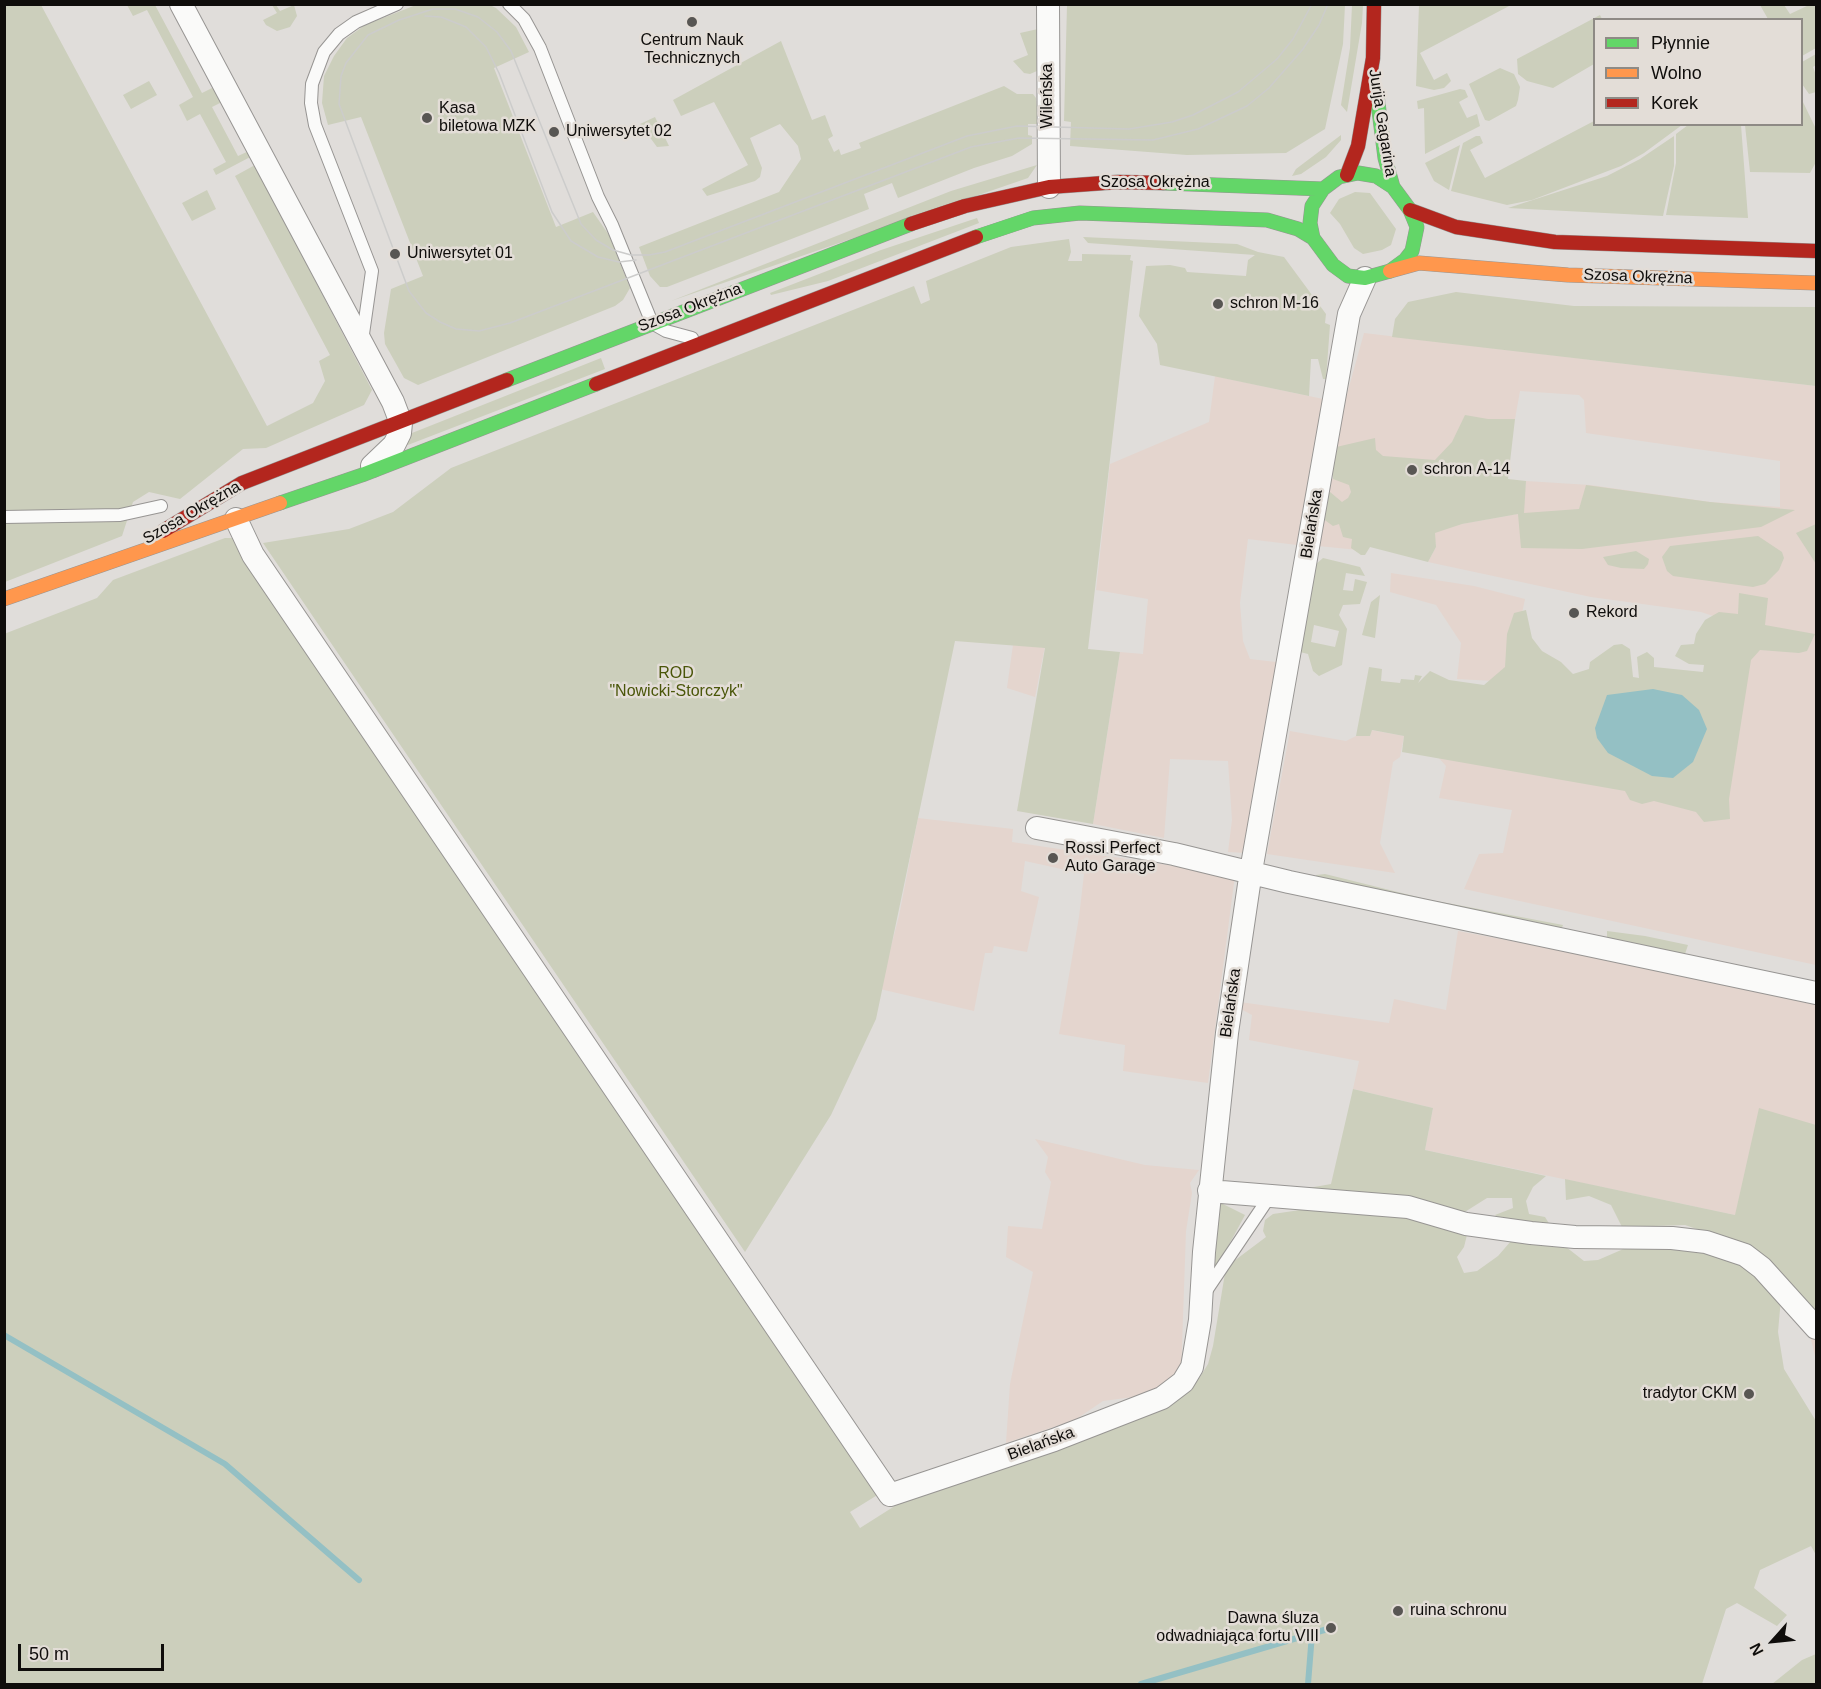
<!DOCTYPE html>
<meta charset="utf-8">
<style>
body{margin:0}
#map{position:relative;width:1821px;height:1689px;overflow:hidden;background:#e0ddda;font-family:Helvetica,sans-serif}
canvas{display:block}
.frame{position:absolute;inset:0;border:6px solid #0f0d0b;pointer-events:none}
.legend{position:absolute;left:1593px;top:18px;width:210px;height:108px;box-sizing:border-box;background:#e3ddd7;border:2px solid #8e8a85;margin:0;padding:8px 10px;list-style:none;font-size:18px;color:#0f0d0b}
.legend li{display:flex;align-items:center;gap:12px;height:30px}
.legend b{width:30px;border:2px solid #8e8a85}
.north{position:absolute;left:1743px;top:1611px;width:60px;height:60px;-webkit-text-stroke:4px #e3ddd7;paint-order:stroke;rotate:243deg;font-size:16px;font-weight:700;line-height:24px;text-align:center;color:#0f0d0b}
.north::after{content:'';display:block;margin:auto;width:21px;height:27px;background:#0f0d0b;clip-path:polygon(50% 0,100% 100%,50% 72%,0 100%)}
.scale{position:absolute;left:18px;top:1644px;width:146px;height:27px;box-sizing:border-box;border:3px solid #0f0d0b;border-top:0;padding-left:8px;font-size:18px;line-height:21px;white-space:nowrap;color:#0f0d0b;-webkit-text-stroke:4px #e3ddd7;paint-order:stroke}
</style>
<div id="map">
<canvas width="1821" height="1689"></canvas>
<div class="frame"></div>
<ul class="legend">
<li><b style="height:8px;background:#63d668"></b>Płynnie</li>
<li><b style="height:8px;background:#ff974d"></b>Wolno</li>
<li><b style="height:8px;background:#b3261e"></b>Korek</li>
</ul>
<div class="north">N</div>
<div class="scale">50 m</div>
</div>
<script>
const c = document.querySelector('canvas').getContext('2d');
c.lineJoin = 'round';
function paint(path, color) { c.fillStyle = color; c.fill(path, 'evenodd'); }
const toPath = rows => new Path2D(rows.map(r => 'M' + r).join(''));
function stroke(path, color, width, dash) { c.strokeStyle = color; c.lineWidth = width; c.lineCap = dash ? 'butt' : 'round'; c.setLineDash(dash || []); c.stroke(path); }
function drawText(font, color, halo, rows, align = 'center') {
  c.font = font + ' Helvetica,sans-serif'; c.lineWidth = 5; c.setLineDash([]); c.textBaseline = 'middle'; c.strokeStyle = halo; c.fillStyle = color; for (const [text, x, y, turn = 0] of rows) {
    c.save(); c.translate(x, y); c.rotate((+turn || 0) * Math.PI / 180); c.textAlign = isNaN(turn) ? turn : align; if (halo) c.strokeText(text, 0, 0); c.fillText(text, 0, 0); c.restore();
  }
}
paint(toPath([
 [1364,333,1816,386,1816,965,1464,889,1479,854,1503,853,1512,810,1439,798,1446,766,1438,757,1728,799,1716,617,1701,612,1591,597,1428,562,1436,547,1433,529,1523,513,1526,481,1590,485,1710,502,1780,507,1780,461,1586,433,1584,400,1579,395,1520,391,1515,419,1488,419,1485,502,1332,448],
 [1215,376,1323,399,1297,545,1248,539,1240,603,1243,641,1250,659,1276,662,1246,853,1228,852,1232,820,1228,761,1170,759,1164,838,1093,824,1120,652,1143,654,1148,599,1096,590,1110,464,1209,422],
 [1326,478,1351,481,1358,550,1318,546],
 [1391,573,1474,586,1525,599,1507,685,1495,681,1457,679,1461,643,1436,605,1390,592],
 [1013,645,1045,646,1035,697,1007,688],
 [1371,730,1404,736,1400,757,1393,762,1380,843,1395,873,1267,854,1290,731,1346,741,1356,736,1370,736],
 [918,818,1013,829,1012,842,1235,875,1208,1083,1123,1071,1125,1045,1059,1034,1079,917,1084,874,1025,861,1021,891,1039,897,1027,952,994,946,992,953,985,953,974,1011,880,989,899,916],
 [1458,931,1619,961,1816,1002,1816,1360,1790,1253,1735,1215,1425,1150,1433,1108,1353,1089,1359,1061,1249,1040,1252,1015,1239,1008,1240,1002,1389,1023,1394,999,1446,1010],
 [1035,1139,1145,1165,1199,1170,1190,1183,1192,1193,1186,1231,1181,1375,1149,1395,1103,1401,1075,1420,1006,1443,1010,1384,1033,1272,1006,1257,1008,1226,1042,1229,1051,1182,1045,1172,1048,1157]
]), '#e4d5ce');
paint(toPath([
 [488,4,496,8,516,27,529,52,494,68,556,227,593,212,609,235,630,288,623,300,615,306,418,385,404,378,385,344,384,333,391,289,423,276,361,117,328,125,322,103,324,76,334,56,347,38,365,25,416,5],
 [5,5,41,5,267,426,313,403,325,381,319,361,330,355,235,176,255,165,372,390,364,405,266,448,243,449,180,499,149,492,133,502,122,536,5,582],
 [127,5,155,5,202,93,216,86,224,101,212,107,238,156,251,150,254,155,216,175,213,169,226,162,200,114,187,121,179,105,193,97,147,10,133,16],
 [272,5,276,5,280,11,294,5,297,16,290,27,277,31,266,25,263,20,277,13],
 [1067,5,1345,5,1343,44,1325,129,1286,153,1187,155,1070,146,1071,122,1064,121],
 [1352,5,1363,5,1362,23,1347,112,1341,105,1350,48],
 [1419,5,1419,4,1511,5,1420,53,1434,80,1447,73,1451,81,1444,88,1434,90,1416,86],
 [1760,5,1784,5,1790,14,1809,5,1816,5,1816,48,1802,56,1802,20,1768,19],
 [1600,15,1602,19,1594,20,1594,64,1553,88,1527,81,1518,74,1517,59],
 [1038,29,1037,71,1030,74,1024,73,1013,61,1028,55,1020,33],
 [781,41,812,120,825,115,833,136,828,139,834,152,839,149,841,155,861,148,859,143,1004,86,1017,94,1033,94,1036,98,1039,124,1028,124,1028,135,1032,136,1032,144,1012,156,974,168,898,198,892,183,864,194,869,209,667,287,660,287,650,276,639,247,779,192,801,159,798,146,780,124,750,138,762,168,760,177,755,181,707,196,702,189,748,165,714,102,681,116,673,100],
 [1816,54,1816,65,1813,67,1816,75,1816,92,1809,94,1802,84,1802,62],
 [1500,68,1514,74,1520,87,1518,100,1516,106,1489,121,1485,120,1469,84],
 [149,81,157,95,131,109,123,95],
 [1460,89,1465,90,1468,97,1459,102,1467,118,1477,114,1480,126,1425,154,1424,108,1418,109,1417,101],
 [1802,100,1816,129,1816,162,1810,173,1750,172,1745,125,1802,124],
 [655,117,669,146,657,147,640,124],
 [1594,121,1594,124,1682,125,1644,153,1621,166,1532,200,1507,205,1451,191,1463,143,1476,136,1480,136,1483,143,1470,150,1485,178],
 [1688,125,1741,125,1748,218,1666,215,1676,163,1676,134],
 [1341,135,1341,140,1326,157,1301,174,1292,176,1296,169],
 [1674,136,1674,166,1663,216,1508,208,1607,176,1640,159],
 [1460,145,1449,190,1434,181,1425,163],
 [1037,165,1028,178,671,301,951,191],
 [207,190,216,209,192,221,182,203],
 [1355,192,1370,193,1396,229,1391,245,1382,250,1363,254,1354,248,1340,224,1330,213,1339,199],
 [977,218,979,223,828,281,771,295,770,293,881,250],
 [1083,237,1237,244,1258,252,1284,257,1326,314,1325,323,1330,325,1326,379,1323,379,1318,359,1311,359,1309,396,1160,365,1157,344,1139,316,1146,266,1170,265,1185,268,1187,272,1246,276,1248,260,1255,255,1088,243],
 [1069,239,1071,252,1068,261,1082,261,1082,254,1131,255,1130,260,1133,261,1088,649,1120,652,1093,824,1017,811,1045,648,955,641,876,1019,831,1115,745,1252,263,543,349,529,393,512,451,468,914,286,921,304,930,300,926,281,1011,247],
 [1456,292,1574,306,1816,307,1816,386,1392,337,1395,319,1408,302],
 [601,358,605,369,400,448,407,435],
 [1465,415,1488,419,1515,419,1508,479,1526,481,1524,513,1579,509,1586,485,1710,502,1795,510,1761,527,1582,549,1521,548,1518,514,1462,524,1435,533,1436,547,1428,562,1370,547,1365,555,1361,555,1351,548,1352,539,1343,537,1339,524,1333,526,1322,518,1324,501,1330,492,1342,502,1348,498,1351,492,1349,485,1333,479,1332,448,1375,438,1376,450,1383,456,1435,460,1452,442],
 [1816,524,1816,564,1796,533],
 [1758,536,1782,552,1784,558,1779,570,1765,584,1753,587,1673,576,1667,571,1662,557,1670,546],
 [225,538,235,538,608,1092,665,1183,879,1494,850,1512,860,1528,909,1497,1182,1394,1200,1377,1208,1364,1213,1346,1226,1267,1266,1237,1263,1231,1265,1220,1273,1214,1327,1206,1405,1213,1467,1235,1464,1247,1457,1257,1464,1273,1477,1271,1498,1256,1511,1241,1561,1243,1584,1261,1598,1260,1635,1244,1658,1243,1732,1257,1781,1298,1778,1332,1784,1369,1816,1421,1816,1555,1811,1546,1760,1570,1754,1588,1787,1615,1777,1626,1737,1603,1726,1609,1702,1684,5,1684,4,634,97,598,113,580],
 [1636,551,1649,559,1648,564,1644,569,1621,568,1608,565,1603,557],
 [1323,558,1360,567,1365,576,1346,573,1343,590,1353,591,1355,579,1367,582,1360,604,1343,605,1339,615,1347,629,1342,665,1319,676,1313,671,1308,654,1300,652,1315,565],
 [1314,625,1339,631,1335,647,1311,642],
 [1739,593,1768,598,1765,625,1815,634,1807,651,1799,653,1760,650,1751,660,1729,799,1730,819,1704,822,1696,812,1654,801,1642,804,1630,800,1625,791,1402,752,1404,736,1372,730,1370,736,1356,736,1369,667,1382,669,1381,681,1400,683,1401,679,1414,680,1415,675,1422,676,1418,683,1430,671,1449,680,1484,685,1505,667,1507,634,1514,613,1526,610,1532,638,1542,651,1561,662,1573,674,1589,669,1590,662,1614,645,1622,644,1630,649,1633,677,1639,678,1637,657,1647,652,1654,658,1654,667,1703,672,1704,665,1689,664,1675,656,1681,645,1694,644,1696,634,1705,620,1719,612,1738,614],
 [1380,595,1375,638,1362,635,1371,602],
 [1325,874,1426,899,1563,925,1561,930,1317,879,1316,875],
 [1607,931,1645,936,1688,945,1684,957,1607,941],
 [1353,1089,1433,1108,1425,1150,1546,1176,1533,1187,1526,1201,1529,1214,1545,1217,1550,1225,1500,1219,1495,1215,1513,1208,1512,1198,1487,1198,1460,1215,1303,1189,1331,1184],
 [1759,1108,1816,1125,1816,1315,1741,1244,1685,1225,1622,1227,1611,1205,1589,1196,1566,1200,1565,1179,1735,1215],
 [1215,1200,1245,1215,1211,1278],
 [1816,1654,1816,1684,1772,1684,1802,1660]
]), '#cccfbc');
paint(toPath([
 [1653,689,1682,695,1699,710,1707,729,1693,762,1673,778,1652,776,1608,753,1597,738,1595,728,1607,695]
]), '#94c0c4');
stroke(toPath([
 [4,1335,225,1464,359,1580],
 [1141,1684,1331,1628],
 [1308,1684,1312,1634]
]), '#94c0c4', 6);
const lane = toPath([
 [509,4,524,19,540,48,598,197,612,225,652,323,666,331,692,338],
 [362,341,372,271,315,125,311,103,312,84,324,52,339,34,356,22,397,4],
 [4,517,120,515,161,506],
 [1206,1291,1270,1196]
]);
const street = toPath([
 [181,4,393,402,401,423,400,433,394,445,372,466],
 [1048,4,1049,187],
 [236,519,253,555,890,1495,1054,1440,1162,1398,1183,1382,1192,1367,1200,1320,1204,1252,1227,1033,1251,871,1349,314,1365,278],
 [1037,828,1174,854,1289,882,1816,993],
 [1209,1191,1408,1207,1466,1224,1531,1233,1575,1237,1672,1238,1706,1242,1745,1255,1762,1268,1816,1328]
]);
const fast = toPath([
 [1377,95,1385,158,1393,187],
 [1358,173,1376,176,1393,187,1410,210,1417,227,1412,251,1405,260,1390,271,1365,278,1348,276,1333,265,1313,238,1310,223,1312,206,1323,189,1339,177,1358,173],
 [1163,183,1323,189],
 [976,237,1033,218,1080,213,1267,220,1298,229,1313,238],
 [507,380,911,224],
 [280,503,362,475,596,384]
]);
const slow = toPath([
 [1390,271,1419,263,1568,275,1816,283],
 [4,599,280,503]
]);
const jam = toPath([
 [1347,175,1358,146,1373,58,1374,4],
 [1410,210,1456,227,1555,242,1816,251],
 [911,224,965,206,1049,187,1118,182,1163,183],
 [596,384,976,237],
 [163,531,242,483,507,380]
]);
stroke(lane, '#979593', 14);
stroke(street, '#979593', 24);
stroke(fast, '#979593', 15);
stroke(slow, '#979593', 15);
stroke(jam, '#979593', 15);
stroke(lane, '#fafaf9', 12);
stroke(street, '#fafaf9', 22);
stroke(fast, '#63d668', 14);
stroke(slow, '#ff974d', 14);
stroke(jam, '#b3261e', 14);
stroke(toPath([
 [1312,4,1293,39,1277,59,1238,92,1193,115,1172,122,1129,129,1017,126,967,136,665,252,649,255,631,255,613,250,596,240,581,224,511,51,497,32,478,17,455,9,433,9,399,20,368,35,346,63,341,76,339,104,409,291,426,313,440,322,456,329,479,331,510,323,971,147,1019,138,1153,140,1198,129,1247,106,1269,88,1303,49,1319,25,1328,4],
 [425,16,441,17,466,27,486,47,499,73,552,212,571,241,598,257,619,262,636,260]
]), '#cccccb', 1.5);
for (const [x, y, r, color] of [
 [692,22,6,"#585653"],
 [427,118,6,"#585653"],
 [554,132,6,"#585653"],
 [395,254,6,"#585653"],
 [1218,304,6,"#585653"],
 [1412,470,6,"#585653"],
 [1574,613,6,"#585653"],
 [1053,858,6,"#585653"],
 [1749,1394,6,"#585653"],
 [1398,1611,6,"#585653"],
 [1331,1628,6,"#585653"]
]) { const dot = new Path2D(); dot.arc(x, y, r, 0, 2 * Math.PI); c.fillStyle = color; c.fill(dot); stroke(dot, '#e3ddd7', 2); }
drawText('16px', '#0f0d0b', '#e3ddd7', [
 ["Centrum Nauk",692,41,"center"],
 ["Technicznych",692,59,"center"],
 ["Kasa",439,109],
 ["biletowa MZK",439,127],
 ["Uniwersytet 02",566,132],
 ["Uniwersytet 01",407,254],
 ["schron M-16",1230,304],
 ["schron A-14",1424,470],
 ["Rekord",1586,613],
 ["Rossi Perfect",1065,849],
 ["Auto Garage",1065,867],
 ["tradytor CKM",1737,1394,"right"],
 ["ruina schronu",1410,1611],
 ["Dawna śluza",1319,1619,"right"],
 ["odwadniająca fortu VIII",1319,1637,"right"]
], 'left');
drawText('16px', '#0f0d0b', '#e3ddd7', [
 ["Wileńska",1048,96,-90],
 ["Jurija Gagarina",1382,123,81],
 ["Szosa Okrężna",1155,183],
 ["Szosa Okrężna",1638,277,2],
 ["Szosa Okrężna",690,308,-21],
 ["Szosa Okrężna",192,513,-30],
 ["Bielańska",1312,524,-81],
 ["Bielańska",1231,1003,-82],
 ["Bielańska",1041,1444,-20]
]);
drawText('16px', '#4a5609', '#e3ddd7', [
 ["ROD",676,674],
 ["\"Nowicki-Storczyk\"",676,692]
]);
</script>
